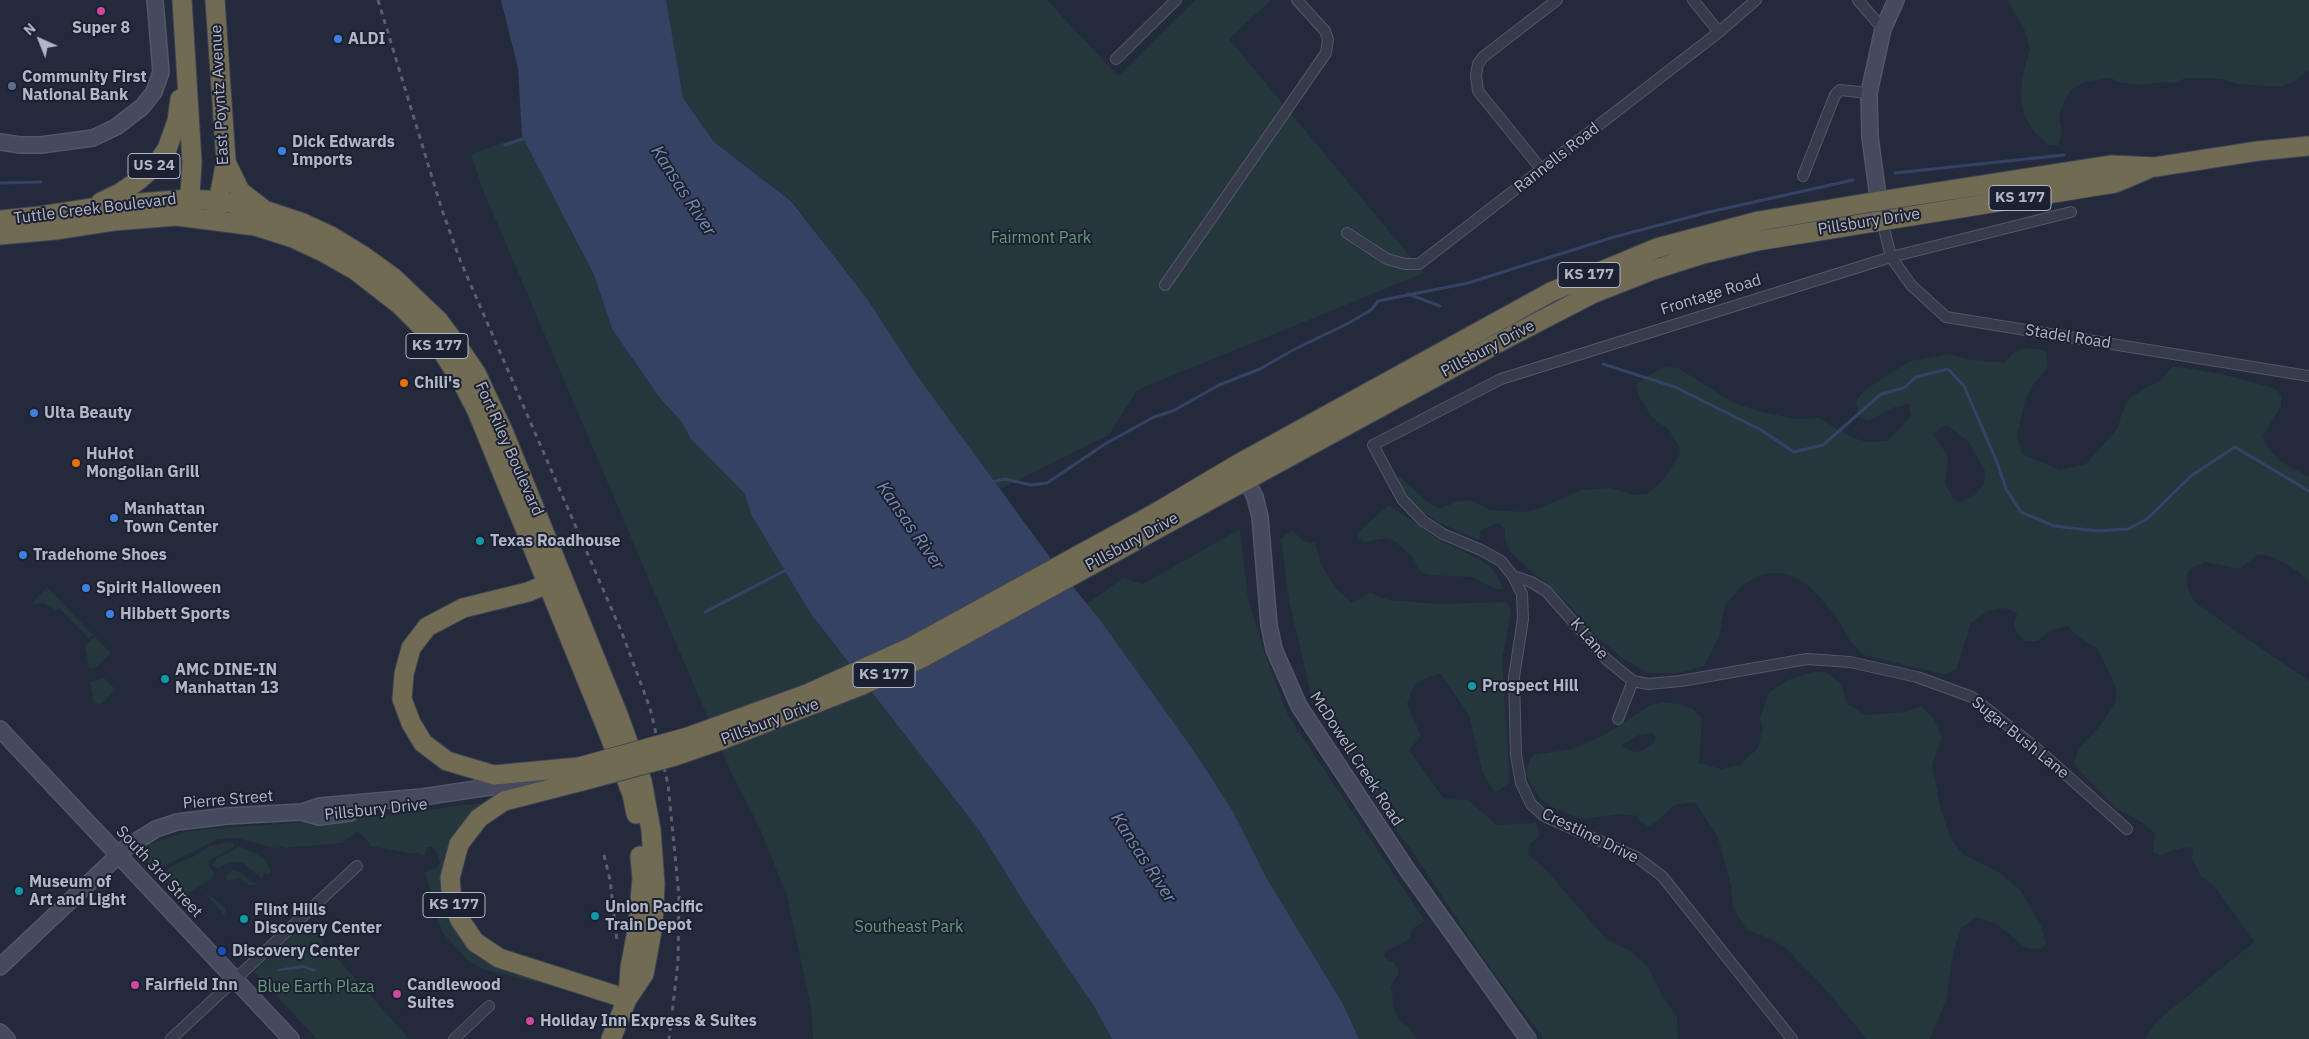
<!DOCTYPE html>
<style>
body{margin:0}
#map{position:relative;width:2309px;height:1039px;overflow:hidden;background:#232a3c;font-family:"IBM Plex Sans",sans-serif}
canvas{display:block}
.north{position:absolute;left:15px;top:15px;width:50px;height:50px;-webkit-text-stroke:4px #1c2131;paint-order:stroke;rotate:316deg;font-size:14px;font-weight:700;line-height:20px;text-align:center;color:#b2b7c8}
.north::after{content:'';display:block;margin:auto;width:18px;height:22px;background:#b2b7c8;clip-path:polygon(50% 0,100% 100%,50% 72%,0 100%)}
</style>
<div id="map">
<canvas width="2309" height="1039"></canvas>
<div class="north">N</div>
</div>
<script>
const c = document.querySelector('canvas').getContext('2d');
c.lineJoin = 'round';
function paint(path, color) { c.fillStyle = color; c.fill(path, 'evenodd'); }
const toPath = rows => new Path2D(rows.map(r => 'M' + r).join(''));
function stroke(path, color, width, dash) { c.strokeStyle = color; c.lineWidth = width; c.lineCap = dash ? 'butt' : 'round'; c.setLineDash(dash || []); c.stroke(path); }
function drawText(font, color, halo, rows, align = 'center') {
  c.font = font + ' "IBM Plex Sans",sans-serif'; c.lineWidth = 4; c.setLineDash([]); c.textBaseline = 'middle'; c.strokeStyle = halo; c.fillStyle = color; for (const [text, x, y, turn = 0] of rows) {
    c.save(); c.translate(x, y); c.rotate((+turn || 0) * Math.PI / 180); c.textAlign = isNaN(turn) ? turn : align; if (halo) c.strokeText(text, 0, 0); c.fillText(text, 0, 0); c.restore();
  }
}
paint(toPath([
 [666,0,1047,0,1118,76,1195,0,1271,0,1229,39,1424,273,1137,390,1109,435,1000,489,916,374,866,297,792,201,714,142,683,98],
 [2007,0,2309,0,2309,70,2292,83,2282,86,2265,86,2237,84,2223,79,2187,78,2172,83,2162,82,2140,85,2118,82,2111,78,2084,82,2071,90,2065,100,2059,116,2062,133,2058,145,2049,145,2034,132,2024,114,2021,96,2022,78,2030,49,2024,28],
 [522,136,594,275,612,329,659,397,681,421,691,439,744,493,752,516,811,614,979,830,1028,909,1095,1008,1112,1039,813,1039,811,1008,787,896,760,829,730,770,481,185,471,154],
 [2024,348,2038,349,2046,352,2048,367,2033,385,2025,401,2017,435,2022,454,2060,470,2086,464,2118,428,2121,415,2129,398,2162,379,2173,366,2221,374,2274,388,2281,395,2281,406,2263,436,2267,447,2280,461,2309,477,2309,582,2297,571,2275,558,2258,554,2240,569,2205,562,2192,568,2186,575,2188,589,2194,602,2309,681,2309,1039,2145,1039,2158,1020,2254,942,2215,887,2201,876,2192,859,2193,849,2189,847,2173,850,2160,856,2153,852,2155,833,2140,821,2117,809,2076,767,2074,762,2079,748,2100,726,2116,701,2116,688,2098,649,2079,637,2067,626,2051,630,2037,641,2025,641,2017,633,2014,626,2017,613,2005,608,1988,611,1971,623,1956,670,1943,674,1863,655,1850,641,1834,613,1808,585,1793,576,1780,573,1763,574,1744,584,1725,605,1719,637,1704,666,1679,673,1648,673,1621,657,1594,634,1569,605,1510,552,1505,539,1505,529,1498,523,1481,530,1479,540,1464,534,1438,522,1422,511,1399,488,1396,479,1400,477,1429,503,1439,509,1456,502,1470,500,1490,510,1524,512,1541,508,1581,490,1610,488,1635,495,1647,494,1663,480,1679,456,1680,448,1669,430,1653,418,1639,397,1636,383,1664,367,1678,368,1734,403,1758,411,1796,419,1819,418,1853,438,1867,442,1887,441,1911,416,1909,404,1892,408,1873,419,1866,421,1861,417,1855,402,1865,390,1889,374,1910,361,1951,354,1966,359,2004,363,2012,354],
 [1944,426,1949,426,1968,441,1985,471,1984,484,1975,495,1960,502,1953,498,1945,483,1948,456,1933,434],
 [1389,505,1441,541,1479,559,1492,568,1504,589,1496,589,1472,577,1428,575,1420,571,1412,556,1393,540,1387,538,1365,542,1358,539,1357,533],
 [1240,529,1248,598,1263,648,1288,715,1425,921,1412,929,1410,937,1405,942,1388,950,1384,955,1387,960,1393,962,1398,968,1398,974,1390,987,1392,992,1394,1008,1399,1021,1410,1029,1417,1039,1359,1039,1343,1004,1267,879,1232,810,1194,751,1087,604,1123,578,1143,584],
 [1292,530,1303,541,1315,543,1321,564,1335,588,1352,603,1370,593,1389,600,1439,604,1507,602,1511,611,1502,661,1510,782,1495,793,1483,774,1469,715,1441,674,1428,677,1414,685,1407,704,1421,736,1409,750,1444,799,1468,800,1497,825,1536,823,1540,835,1529,845,1528,854,1547,871,1607,940,1631,951,1648,967,1663,997,1677,1017,1678,1039,1544,1039,1483,958,1410,848,1378,807,1310,691,1289,600,1281,539],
 [47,587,93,635,89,639,59,608,56,610,43,603,31,604],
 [95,637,111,653,95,668,89,669,85,646],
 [1813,672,1826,672,1842,685,1847,704,1866,715,1904,712,1921,706,1933,718,1942,737,1932,765,1941,810,1952,841,1964,855,2000,873,2020,890,2041,925,2046,944,2041,949,2026,948,1998,925,1977,917,1961,928,1953,953,1947,998,1930,1039,1867,1039,1819,982,1786,948,1766,937,1746,929,1733,907,1731,886,1718,837,1695,802,1674,805,1656,822,1648,826,1640,821,1637,816,1620,814,1585,819,1570,815,1550,806,1539,797,1528,778,1526,772,1530,759,1534,755,1572,749,1606,734,1649,706,1662,702,1679,704,1693,709,1702,718,1699,763,1721,769,1740,765,1758,748,1763,728,1760,718,1769,692,1788,680],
 [1652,733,1655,736,1655,742,1641,751,1634,752,1621,746,1639,735],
 [104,678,116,690,101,704,94,703,90,682],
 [481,803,482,805,455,832,444,860,442,878,455,927,580,993,482,969,467,959,442,932,425,873,437,867,440,863,438,855,432,847,427,847,425,856,416,852,415,854,370,846,368,841,357,831,342,843,284,848,283,846,280,846,279,849,237,838,218,839,156,870,140,855,144,848,156,842,189,831,381,816],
 [230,842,235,844,234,847,210,860,209,866,214,872,213,878,187,894,164,877,165,872,173,865,191,858,210,846],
 [237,846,255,853,266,861,270,868,270,874,264,873,262,879,243,863,234,862,227,863,218,869,212,866,216,859,235,850],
 [234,870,242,873,250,882,260,883,250,886,239,878,227,881,226,874],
 [204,892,225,907,225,914,224,915],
 [305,922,409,1039,317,1039,254,972]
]), '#25363d');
paint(toPath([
 [501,0,666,0,683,98,714,142,791,201,866,297,916,374,1054,563,1100,620,1194,751,1232,810,1267,879,1343,1004,1359,1039,1112,1039,1095,1008,1028,909,979,830,811,614,752,516,744,493,691,439,681,421,659,397,612,329,594,275,522,136,518,68],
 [303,965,317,970,314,972,304,968,279,971,277,969]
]), '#364263');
stroke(toPath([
 [505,145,526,138],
 [1895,173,2064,155],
 [0,183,41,182],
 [1408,294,1440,306],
 [1603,364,1675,387,1761,430,1794,452,1823,445,1881,394,1904,388,1916,377,1948,369,1964,386,1997,462,2006,489,2021,512,2054,526,2098,531,2128,529,2147,519,2191,476,2235,447,2309,491],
 [992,482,1005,479,1031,485,1047,483,1105,444,1154,417,1173,411,1219,385,1260,369,1293,350,1349,323,1371,310,1378,301,1468,283,1614,237,1709,212,1853,180],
 [705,612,788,569]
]), '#364263', 3);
const street = toPath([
 [1693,0,1719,32],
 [1858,0,1883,29],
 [1116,59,1176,0],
 [1542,170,1478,91,1476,75,1478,64,1483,57,1557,0],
 [1803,176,1835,95,1840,90,1869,93],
 [1882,220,1891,257,1911,285,1946,317,2309,376],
 [1347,233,1387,259,1405,264,1419,264,1719,32,1756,0],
 [1165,285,1326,53,1328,39,1325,31,1297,0],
 [1513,576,1531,582,1546,591,1606,659,1633,681,1648,684,1681,681,1807,659,1850,662,1917,677,1972,697,2035,747,2127,829],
 [1618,719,1633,681],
 [171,1039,357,866],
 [454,1039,489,1006],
 [1792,1039,1662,876,1638,858,1544,816,1531,804,1521,783,1516,755,1514,677,1523,619,1522,594,1513,576,1501,561,1481,550,1443,534,1423,521,1402,499,1373,445,1501,379,1891,257,2071,212]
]);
const secondary = toPath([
 [0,142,20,145,41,145,93,138,116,127,142,107,154,92,161,72,155,0],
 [1880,211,1870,137,1869,93,1883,29,1896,0],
 [1242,471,1255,497,1260,517,1269,625,1274,649,1299,706,1406,868,1528,1039],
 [0,729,291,1039],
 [302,812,319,817,350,813],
 [0,967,127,847,156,829,177,822,227,816,302,812,320,806,422,797,497,786,534,778],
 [0,1032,7,1039]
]);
const highway = toPath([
 [182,0,192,162,189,211],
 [215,0,226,161,216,213],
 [226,162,240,191,262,208],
 [101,202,120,193,139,180,156,165,167,149,177,121,180,99],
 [0,220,40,216,112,205,190,199,220,201,267,211,303,223,331,236,362,255,394,278,438,320,459,348,476,373,504,433,619,717,642,781,651,830,655,884,653,925,644,974,627,999,611,1039],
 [0,235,55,230,113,221,177,216,255,226,293,238,325,253,355,270,400,305,423,328,442,351,463,384,477,411,606,727,632,794,636,814],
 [1159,511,1238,464,1551,292,1657,248,1759,221,1879,201,2112,165,2155,167,2258,151,2309,146],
 [1166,524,1509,337,1592,294,1653,270,1703,254,1757,241,2115,183,2148,169],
 [559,579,528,592,463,608,427,627,411,648,404,674,402,699,411,723,423,743,447,761,494,775,579,767],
 [582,781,504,801,479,818,459,844,450,878,452,900,460,920,475,942,499,958,627,999],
 [628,998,630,968,638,925,642,878,640,856]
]);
stroke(street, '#525767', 12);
stroke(secondary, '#525767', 18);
stroke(highway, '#3f4454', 21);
stroke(street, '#373c4c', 10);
stroke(secondary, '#454a5f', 15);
stroke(highway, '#726b54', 19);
stroke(toPath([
 [378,0,442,210,460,260,622,633,650,708,668,784,679,896,678,962,669,1039],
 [604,855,610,880,617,941]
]), '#595f73', 3, [5, 5]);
const highwayBridge = toPath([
 [579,767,688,737,807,694,909,648,1159,511],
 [582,781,675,756,724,739,860,686,924,657,1166,524]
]);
stroke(highwayBridge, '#3f4454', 21, []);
stroke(highwayBridge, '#726b54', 19);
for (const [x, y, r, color] of [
 [101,11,5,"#d1479c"],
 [338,39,5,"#3f7fe0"],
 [12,86,5,"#5c6f8a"],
 [282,151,5,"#3f7fe0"],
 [404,383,5,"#e8710a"],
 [34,413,5,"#3f7fe0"],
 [76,463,5,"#e8710a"],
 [114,518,5,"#3f7fe0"],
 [480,541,5,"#0f9aa8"],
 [23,555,5,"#3f7fe0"],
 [86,588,5,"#3f7fe0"],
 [110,614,5,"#3f7fe0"],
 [165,679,5,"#0f9aa8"],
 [1472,686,5,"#0f9aa8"],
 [19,891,5,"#0f9aa8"],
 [595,916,5,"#0f9aa8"],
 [244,919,5,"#0f9aa8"],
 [222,951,5,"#1a4fb4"],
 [135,985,5,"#d1479c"],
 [397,994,5,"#d1479c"],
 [530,1021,5,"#d1479c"]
]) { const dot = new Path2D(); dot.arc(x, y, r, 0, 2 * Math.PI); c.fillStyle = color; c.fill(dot); stroke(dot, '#1c2131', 2); }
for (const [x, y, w] of [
 [154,166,52],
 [2020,198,62],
 [1589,275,62],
 [437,346,62],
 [884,675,62],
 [454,905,62]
]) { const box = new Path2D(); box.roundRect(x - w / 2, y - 12.5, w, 25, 4); c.fillStyle = '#1c2131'; c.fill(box); stroke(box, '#b2b7c8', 1); }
drawText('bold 15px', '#b2b7c8', null, [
 ["US 24",154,166],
 ["KS 177",2020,198],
 ["KS 177",1589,275],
 ["KS 177",437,346],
 ["KS 177",884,675],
 ["KS 177",454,905]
]);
drawText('bold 16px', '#b2b7c8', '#1c2131', [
 ["Super 8",101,28,"center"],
 ["ALDI",348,39],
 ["Community First",22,77],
 ["National Bank",22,95],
 ["Dick Edwards",292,142],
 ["Imports",292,160],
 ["Chili's",414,383],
 ["Ulta Beauty",44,413],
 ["HuHot",86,454],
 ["Mongolian Grill",86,472],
 ["Manhattan",124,509],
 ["Town Center",124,527],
 ["Texas Roadhouse",490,541],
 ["Tradehome Shoes",33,555],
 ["Spirit Halloween",96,588],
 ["Hibbett Sports",120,614],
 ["AMC DINE-IN",175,670],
 ["Manhattan 13",175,688],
 ["Prospect Hill",1482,686],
 ["Museum of",29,882],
 ["Art and Light",29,900],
 ["Union Pacific",605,907],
 ["Train Depot",605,925],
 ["Flint Hills",254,910],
 ["Discovery Center",254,928],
 ["Discovery Center",232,951],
 ["Fairfield Inn",145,985],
 ["Candlewood",407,985],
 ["Suites",407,1003],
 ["Holiday Inn Express & Suites",540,1021]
], 'left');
drawText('16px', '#b2b7c8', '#1c2131', [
 ["East Poyntz Avenue",220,95,-93],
 ["Rannells Road",1557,158,-38],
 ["Tuttle Creek Boulevard",95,209,-7],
 ["Pillsbury Drive",1869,222,-9],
 ["Frontage Road",1711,295,-17],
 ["Stadel Road",2068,337,9],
 ["Pillsbury Drive",1488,349,-28],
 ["Fort Riley Boulevard",509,449,66],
 ["Pillsbury Drive",1132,542,-29],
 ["K Lane",1589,639,49],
 ["Pillsbury Drive",770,722,-21],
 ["Sugar Bush Lane",2020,738,39],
 ["McDowell Creek Road",1356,759,57],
 ["Pierre Street",228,800,-5],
 ["Pillsbury Drive",376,810,-6],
 ["Crestline Drive",1590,836,26],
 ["South 3rd Street",159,872,47]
]);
drawText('16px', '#69997b', '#1c2131', [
 ["Fairmont Park",1041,238],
 ["Southeast Park",909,927],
 ["Blue Earth Plaza",316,987]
]);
drawText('italic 18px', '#7a88b0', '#1c2131', [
 ["Kansas River",683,191,57],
 ["Kansas River",910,526,55],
 ["Kansas River",1143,858,57]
]);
</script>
